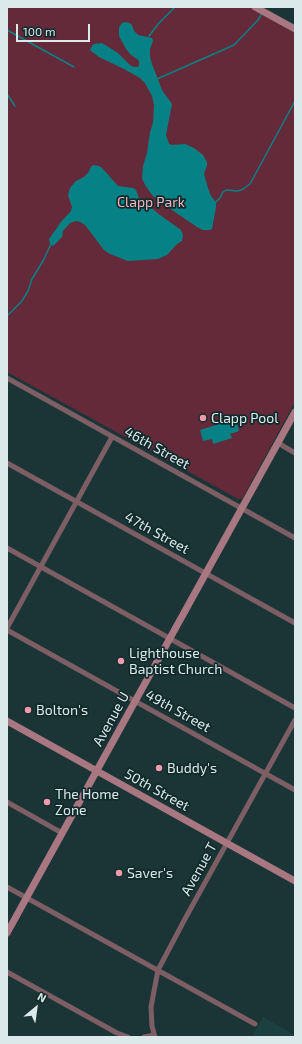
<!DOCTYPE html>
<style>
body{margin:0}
#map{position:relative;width:302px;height:1044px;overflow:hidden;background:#1b3536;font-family:"Exo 2",sans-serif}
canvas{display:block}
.frame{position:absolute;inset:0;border:8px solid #dbe9ea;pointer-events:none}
.north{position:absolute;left:16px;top:988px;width:40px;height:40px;-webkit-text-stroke:3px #112a2c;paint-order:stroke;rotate:29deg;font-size:11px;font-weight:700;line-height:16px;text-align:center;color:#dbe9ea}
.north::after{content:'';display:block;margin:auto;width:14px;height:18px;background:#dbe9ea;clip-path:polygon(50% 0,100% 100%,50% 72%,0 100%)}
.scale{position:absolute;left:16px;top:24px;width:74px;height:18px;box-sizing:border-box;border:2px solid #dbe9ea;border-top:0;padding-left:5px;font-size:12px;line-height:14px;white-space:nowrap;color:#dbe9ea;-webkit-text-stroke:3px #112a2c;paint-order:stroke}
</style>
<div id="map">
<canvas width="302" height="1044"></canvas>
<div class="frame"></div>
<div class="north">N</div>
<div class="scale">100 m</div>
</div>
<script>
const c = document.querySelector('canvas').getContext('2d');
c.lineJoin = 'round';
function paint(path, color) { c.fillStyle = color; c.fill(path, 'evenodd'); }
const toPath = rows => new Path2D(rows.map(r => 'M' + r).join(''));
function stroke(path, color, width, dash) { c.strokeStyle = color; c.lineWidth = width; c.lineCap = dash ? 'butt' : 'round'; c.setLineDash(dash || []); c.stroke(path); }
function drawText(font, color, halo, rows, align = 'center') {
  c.font = font + ' "Exo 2",sans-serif'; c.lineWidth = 3.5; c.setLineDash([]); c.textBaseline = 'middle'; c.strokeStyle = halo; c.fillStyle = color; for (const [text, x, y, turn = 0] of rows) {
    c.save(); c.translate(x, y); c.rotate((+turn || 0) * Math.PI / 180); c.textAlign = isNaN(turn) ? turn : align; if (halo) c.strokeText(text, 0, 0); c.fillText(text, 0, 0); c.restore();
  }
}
paint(toPath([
 [263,1017,295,1035,295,1037,252,1037]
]), '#1c4042');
paint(toPath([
 [7,7,249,7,295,33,295,402,242,499,238,499,7,372]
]), '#652a3a');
paint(toPath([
 [125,22,129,23,132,25,134,31,138,35,152,38,153,41,150,49,150,57,152,64,162,90,172,104,166,135,169,144,172,145,185,144,194,148,203,155,207,162,207,165,204,174,208,188,211,196,216,202,216,207,212,229,209,230,203,230,197,227,172,210,153,196,145,185,142,178,143,166,147,153,150,132,153,123,154,105,152,96,145,83,140,78,124,69,99,57,90,50,92,46,94,44,102,43,118,53,131,66,135,67,138,67,139,65,139,61,137,59,131,55,126,49,119,36,119,28,121,24,122,23],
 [93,165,99,166,102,168,118,186,133,188,136,190,139,198,160,215,181,230,183,235,182,241,177,244,167,255,158,259,128,261,110,254,104,250,85,225,80,222,76,221,70,223,63,231,62,237,53,246,50,244,49,239,57,228,60,223,71,211,72,207,68,195,70,188,76,181,84,177,88,173,91,167],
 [236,419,239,431,230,434,232,438,213,444,212,439,203,441,200,430]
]), '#068186');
stroke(toPath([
 [7,30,74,67],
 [149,36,158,24,175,7],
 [157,79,234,45,258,20,261,15],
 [7,94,15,106],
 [216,202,220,198,223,192,226,190,238,191,243,189,250,184,295,101],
 [7,316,22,301,28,291,32,279,43,261,51,244]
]), '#068186', 1.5);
stroke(toPath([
 [7,378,295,538],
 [278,443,295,453],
 [7,463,295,623],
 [7,548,295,708],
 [7,628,112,437],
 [7,630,295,790],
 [7,802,62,833],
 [7,887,255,1024],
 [7,972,117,1033,128,1037],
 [144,1037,154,1035],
 [155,1037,152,1026,151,1007,158,970,186,917,295,720]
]), '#7d5e64', 5);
stroke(toPath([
 [255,7,295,29],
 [7,721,295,881],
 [7,933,295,412]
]), '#a87781', 7);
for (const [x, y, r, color] of [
 [203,418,4,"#f29aad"],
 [121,661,4,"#f29aad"],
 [28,710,4,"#f29aad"],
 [159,768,4,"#f29aad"],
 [47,802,4,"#f29aad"],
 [119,873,4,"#f29aad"]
]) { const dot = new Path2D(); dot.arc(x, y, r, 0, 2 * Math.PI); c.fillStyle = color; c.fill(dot); stroke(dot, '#112a2c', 1.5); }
drawText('14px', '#f4b6c3', '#112a2c', [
 ["Clapp Park",151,202]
]);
drawText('14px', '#dbe9ea', '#112a2c', [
 ["Clapp Pool",211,418],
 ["Lighthouse",129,653],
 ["Baptist Church",129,669],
 ["Bolton's",36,710],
 ["Buddy's",167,768],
 ["The Home",55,794],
 ["Zone",55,810],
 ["Saver's",127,873]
], 'left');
drawText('14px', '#dbe9ea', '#112a2c', [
 ["46th Street",157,448,29],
 ["47th Street",157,533,29],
 ["49th Street",178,711,29],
 ["Avenue U",111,719,-61],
 ["50th Street",157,790,29],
 ["Avenue T",199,869,-61]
]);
</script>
